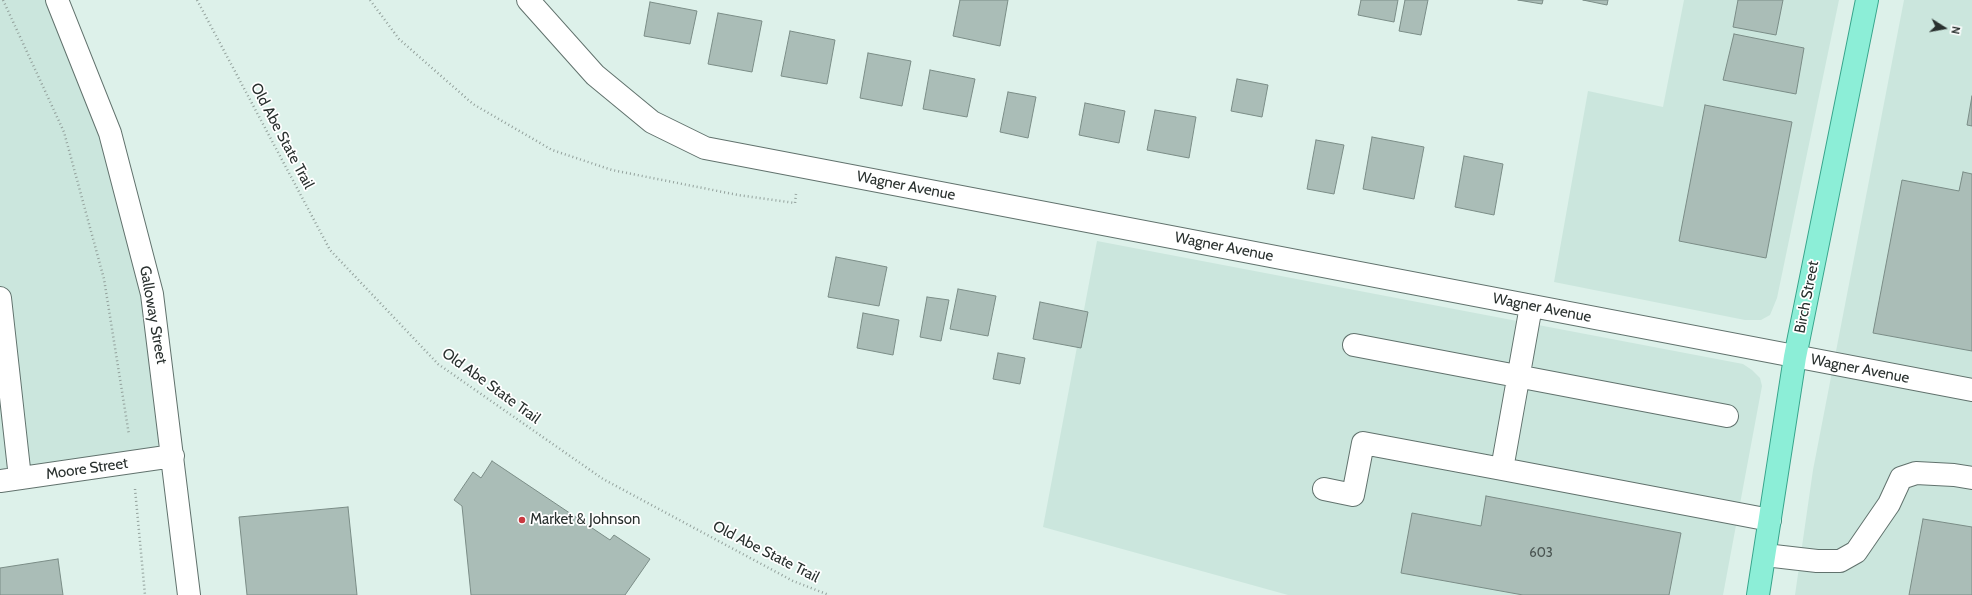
<!DOCTYPE html>
<style>
body{margin:0}
#map{position:relative;width:1972px;height:595px;overflow:hidden;background:#ddf1ea;font-family:Cabin,sans-serif}
canvas{display:block}
.north{position:absolute;left:1924px;top:8px;width:40px;height:40px;-webkit-text-stroke:3px #fff;paint-order:stroke;rotate:101deg;font-size:11px;font-weight:700;line-height:16px;text-align:center;color:#29302e}
.north::after{content:'';display:block;margin:auto;width:14px;height:18px;background:#29302e;clip-path:polygon(50% 0,100% 100%,50% 72%,0 100%)}
</style>
<div id="map">
<canvas width="1972" height="595"></canvas>
<div class="north">N</div>
</div>
<script>
const c = document.querySelector('canvas').getContext('2d');
c.lineJoin = 'round';
function paint(path, color) { c.fillStyle = color; c.fill(path, 'evenodd'); }
const toPath = rows => new Path2D(rows.map(r => 'M' + r).join(''));
function stroke(path, color, width, dash) { c.strokeStyle = color; c.lineWidth = width; c.lineCap = dash ? 'butt' : 'round'; c.setLineDash(dash || []); c.stroke(path); }
function drawText(font, color, halo, rows, align = 'center') {
  c.font = font + ' Cabin,sans-serif'; c.lineWidth = 3.5; c.setLineDash([]); c.textBaseline = 'middle'; c.strokeStyle = halo; c.fillStyle = color; for (const [text, x, y, turn = 0] of rows) {
    c.save(); c.translate(x, y); c.rotate((+turn || 0) * Math.PI / 180); c.textAlign = isNaN(turn) ? turn : align; if (halo) c.strokeText(text, 0, 0); c.fillText(text, 0, 0); c.restore();
  }
}
paint(toPath([
 [0,0,57,0,110,133,173,456,0,481],
 [1684,0,1839,0,1777,298,1770,315,1761,320,1745,320,1554,282,1588,91,1663,107],
 [1904,0,1972,0,1972,595,1795,595,1813,470],
 [1097,241,1743,364,1752,370,1760,378,1762,386,1723,595,1288,595,1043,527]
]), '#cbe6dd');
const building = toPath([
 [960,0,1008,0,1000,46,953,36,960,0],
 [1361,0,1398,0,1394,22,1358,15,1361,0],
 [1405,0,1428,0,1421,35,1399,31,1405,0],
 [1518,0,1543,0,1542,4,1518,0],
 [1583,0,1608,0,1607,5,1583,0],
 [1738,0,1783,0,1776,35,1733,27,1738,0],
 [650,2,697,11,690,44,644,36,650,2],
 [718,13,762,21,752,72,708,64,718,13],
 [790,31,835,40,827,84,781,76,790,31],
 [1734,34,1804,48,1796,94,1723,80,1734,34],
 [868,53,911,61,902,106,860,98,868,53],
 [930,70,975,79,967,117,923,109,930,70],
 [1237,79,1268,85,1262,117,1231,111,1237,79],
 [1008,92,1036,97,1028,138,1000,132,1008,92],
 [1972,96,1972,126,1967,125,1972,96],
 [1085,103,1125,111,1119,143,1079,135,1085,103],
 [1705,105,1792,122,1766,258,1679,241,1705,105],
 [1155,110,1196,117,1189,158,1147,150,1155,110],
 [1372,137,1424,147,1414,199,1363,189,1372,137],
 [1316,140,1344,145,1334,194,1307,189,1316,140],
 [1464,156,1503,164,1494,215,1455,207,1464,156],
 [1963,172,1972,174,1972,351,1873,333,1902,180,1959,191,1963,172],
 [836,257,887,267,879,306,828,297,836,257],
 [958,289,996,296,988,336,950,329,958,289],
 [927,297,949,300,941,341,920,337,927,297],
 [1040,302,1088,312,1081,348,1033,339,1040,302],
 [863,313,899,320,893,355,857,348,863,313],
 [998,353,1025,358,1020,384,993,379,998,353],
 [492,461,610,540,614,535,650,559,625,595,471,595,462,506,454,500,473,472,481,478,492,461],
 [1486,496,1681,533,1669,595,1523,595,1401,573,1412,513,1481,526,1486,496],
 [348,507,357,595,247,595,239,517,348,507],
 [1923,519,1972,527,1972,595,1909,595,1923,519],
 [58,559,63,595,0,595,0,568,58,559]
]);
paint(building, '#aabdb7');
stroke(building, '#7b8d87', 1);
const minor = toPath([
 [57,0,110,133,152,294,189,595],
 [528,0,595,75,652,122,705,148,1972,390],
 [0,298,20,478],
 [1531,306,1502,469,1770,520],
 [1354,345,1727,416],
 [0,481,173,456],
 [1324,489,1353,495,1363,443,1502,469],
 [1765,555,1817,561,1840,561,1856,552,1889,504,1901,478,1916,473,1954,475,1972,478]
]);
const major = toPath([
 [1758,595,1795,357,1867,0]
]);
stroke(minor, '#61726d', 24);
stroke(major, '#37a48b', 24);
stroke(toPath([
 [3,0,64,132,104,279,129,435],
 [197,0,330,250,438,364,603,479,793,581,829,595],
 [370,0,399,39,473,104,552,150,612,170,738,195,795,203,796,194],
 [135,489,145,595]
]), '#93a19c', 2.5, [1, 3]);
stroke(minor, '#fff', 22);
stroke(major, '#8ceed7', 22);
for (const [x, y, r, color] of [
 [522,520,4,"#c93940"]
]) { const dot = new Path2D(); dot.arc(x, y, r, 0, 2 * Math.PI); c.fillStyle = color; c.fill(dot); stroke(dot, '#fff', 1.5); }
drawText('13px', '#495350', null, [
 ["603",1541,553]
]);
drawText('15px', '#29302e', '#fff', [
 ["Old Abe State Trail",282,136,62],
 ["Wagner Avenue",906,186,11],
 ["Wagner Avenue",1224,247,11],
 ["Birch Street",1807,297,-79],
 ["Wagner Avenue",1542,308,11],
 ["Galloway Street",153,315,80],
 ["Wagner Avenue",1860,369,11],
 ["Old Abe State Trail",491,386,36],
 ["Moore Street",87,469,-8],
 ["Old Abe State Trail",766,552,27]
]);
drawText('15px', '#29302e', '#fff', [
 ["Market & Johnson",530,520]
], 'left');
</script>
